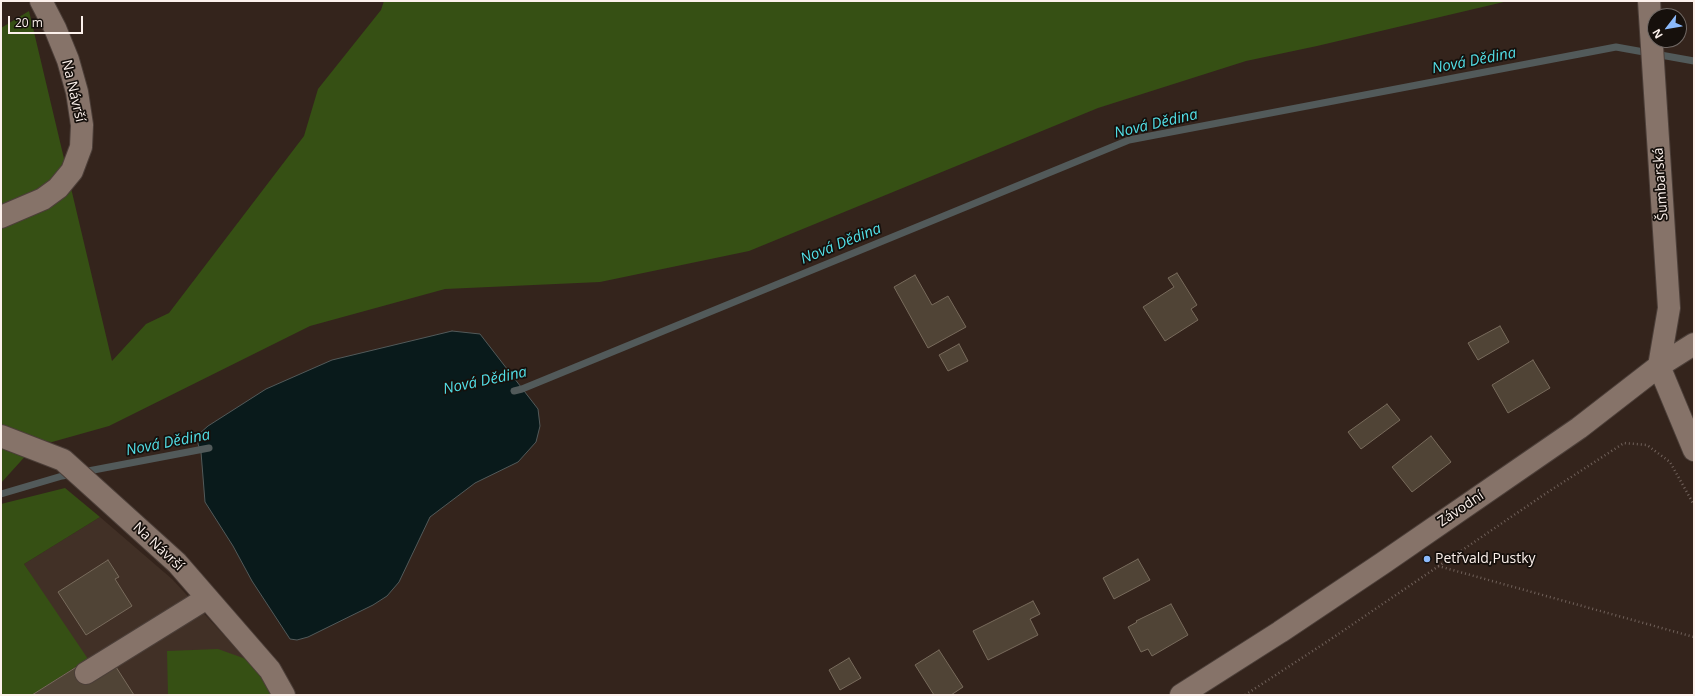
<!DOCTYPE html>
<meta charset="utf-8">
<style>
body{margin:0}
#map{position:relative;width:1695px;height:696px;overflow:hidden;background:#34241c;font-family:"Open Sans",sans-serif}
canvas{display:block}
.frame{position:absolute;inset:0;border:2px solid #fcf1ec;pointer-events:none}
.north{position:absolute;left:1647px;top:8px;width:40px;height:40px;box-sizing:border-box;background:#16100c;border:1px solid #726a66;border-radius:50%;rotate:239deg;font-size:11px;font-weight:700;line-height:16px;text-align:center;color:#fcf1ec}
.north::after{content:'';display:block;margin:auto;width:14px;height:18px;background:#8bbafc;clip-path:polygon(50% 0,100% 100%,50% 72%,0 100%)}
.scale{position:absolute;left:8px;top:16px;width:75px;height:18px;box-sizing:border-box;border:2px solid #fcf1ec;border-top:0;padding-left:5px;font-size:12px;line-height:14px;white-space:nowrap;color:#fcf1ec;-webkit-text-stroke:3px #16100c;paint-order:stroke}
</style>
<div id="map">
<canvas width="1695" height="696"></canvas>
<div class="frame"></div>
<div class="north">N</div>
<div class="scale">20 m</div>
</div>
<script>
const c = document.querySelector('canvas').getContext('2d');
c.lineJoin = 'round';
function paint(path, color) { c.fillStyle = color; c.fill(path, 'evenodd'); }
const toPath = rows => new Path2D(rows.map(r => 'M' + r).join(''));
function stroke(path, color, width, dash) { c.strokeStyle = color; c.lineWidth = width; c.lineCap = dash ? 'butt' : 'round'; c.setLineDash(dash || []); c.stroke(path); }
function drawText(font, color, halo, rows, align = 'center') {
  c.font = font + ' "Open Sans",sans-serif'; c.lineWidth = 3.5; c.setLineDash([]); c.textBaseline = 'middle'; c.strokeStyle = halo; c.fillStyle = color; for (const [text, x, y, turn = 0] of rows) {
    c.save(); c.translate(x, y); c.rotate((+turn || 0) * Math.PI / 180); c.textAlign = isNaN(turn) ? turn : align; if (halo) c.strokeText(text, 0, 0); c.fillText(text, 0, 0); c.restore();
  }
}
paint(toPath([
 [100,517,172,579,246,659,168,651,168,695,32,695,86,661,24,564]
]), '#413026');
paint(toPath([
 [384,1,1508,1,1317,46,1246,61,1098,108,749,251,600,282,445,289,310,326,109,426,52,442,39,441,1,483,1,28,29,11,112,361,146,324,169,313,304,136,318,89,381,10],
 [65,488,100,517,24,564,88,659,32,695,1,695,1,504],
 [218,649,246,659,259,673,272,695,168,695,167,651]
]), '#365014');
const water = toPath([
 [452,331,480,334,538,409,540,426,536,442,518,462,475,483,430,517,399,582,387,596,373,605,308,637,297,640,290,639,252,581,233,546,205,502,201,452,198,444,199,434,208,426,266,389,332,360,452,331]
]);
paint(water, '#091a1b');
stroke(water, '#525a5a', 1);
stroke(toPath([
 [514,391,522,389,1129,140,1616,47,1694,61],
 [1,494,62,476,209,448]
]), '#525a5a', 7);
const building = toPath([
 [1177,273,1197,305,1191,309,1198,320,1165,341,1143,307,1174,287,1168,278,1177,273],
 [915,275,932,305,948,296,966,327,928,348,894,287,915,275],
 [1500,326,1509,342,1478,360,1468,343,1500,326],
 [959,344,968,361,948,371,939,355,959,344],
 [1533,360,1550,388,1508,413,1492,385,1533,360],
 [1387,404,1400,420,1361,449,1348,432,1387,404],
 [1431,436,1451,462,1412,492,1392,467,1431,436],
 [1138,559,1150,580,1114,599,1103,578,1138,559],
 [108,560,119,577,115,579,132,606,86,635,58,592,108,560],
 [1033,601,1040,614,1030,619,1038,635,988,660,973,631,1033,601],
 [1171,604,1188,635,1152,656,1148,649,1141,652,1128,627,1137,622,1136,621,1171,604],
 [939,650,963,687,951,695,934,695,915,665,939,650],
 [849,658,861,678,840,690,829,670,849,658],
 [86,661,79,667,90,683,116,667,134,695,32,695,86,661]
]);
paint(building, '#504436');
stroke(building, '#786b5c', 1);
const minor = toPath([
 [1649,1,1669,308,1659,366],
 [1,217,43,199,58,188,72,171,81,147,82,125,77,92,68,60,55,28,41,1],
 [1659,366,1694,450],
 [1,436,63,460,177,563,270,670,284,695],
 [86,673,207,598],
 [1181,695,1280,632,1383,563,1579,428,1659,366,1694,344]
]);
stroke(minor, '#4c3f39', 24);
stroke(toPath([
 [1438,566,1694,637],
 [1245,695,1328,641,1548,492,1624,443,1647,445,1670,462,1694,505]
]), '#71625b', 2.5, [1, 3]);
stroke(minor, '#867369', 22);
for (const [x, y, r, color] of [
 [1427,559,4,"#8bbafc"]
]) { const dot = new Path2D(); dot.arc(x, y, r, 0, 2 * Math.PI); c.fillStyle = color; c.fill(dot); stroke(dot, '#16100c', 1.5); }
drawText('14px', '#fcf1ec', '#16100c', [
 ["Na Návrší",73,91,77],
 ["Šumbarská",1661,184,-94],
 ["Závodní",1461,509,-34],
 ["Na Návrší",158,547,43]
]);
drawText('14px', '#fcf1ec', '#16100c', [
 ["Petřvald,Pustky",1435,559]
], 'left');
drawText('italic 15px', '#52dfe7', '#16100c', [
 ["Nová Dědina",1474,61,-11],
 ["Nová Dědina",1156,124,-13],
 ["Nová Dědina",841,244,-22],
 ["Nová Dědina",485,381,-12],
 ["Nová Dědina",168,443,-11]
]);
</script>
